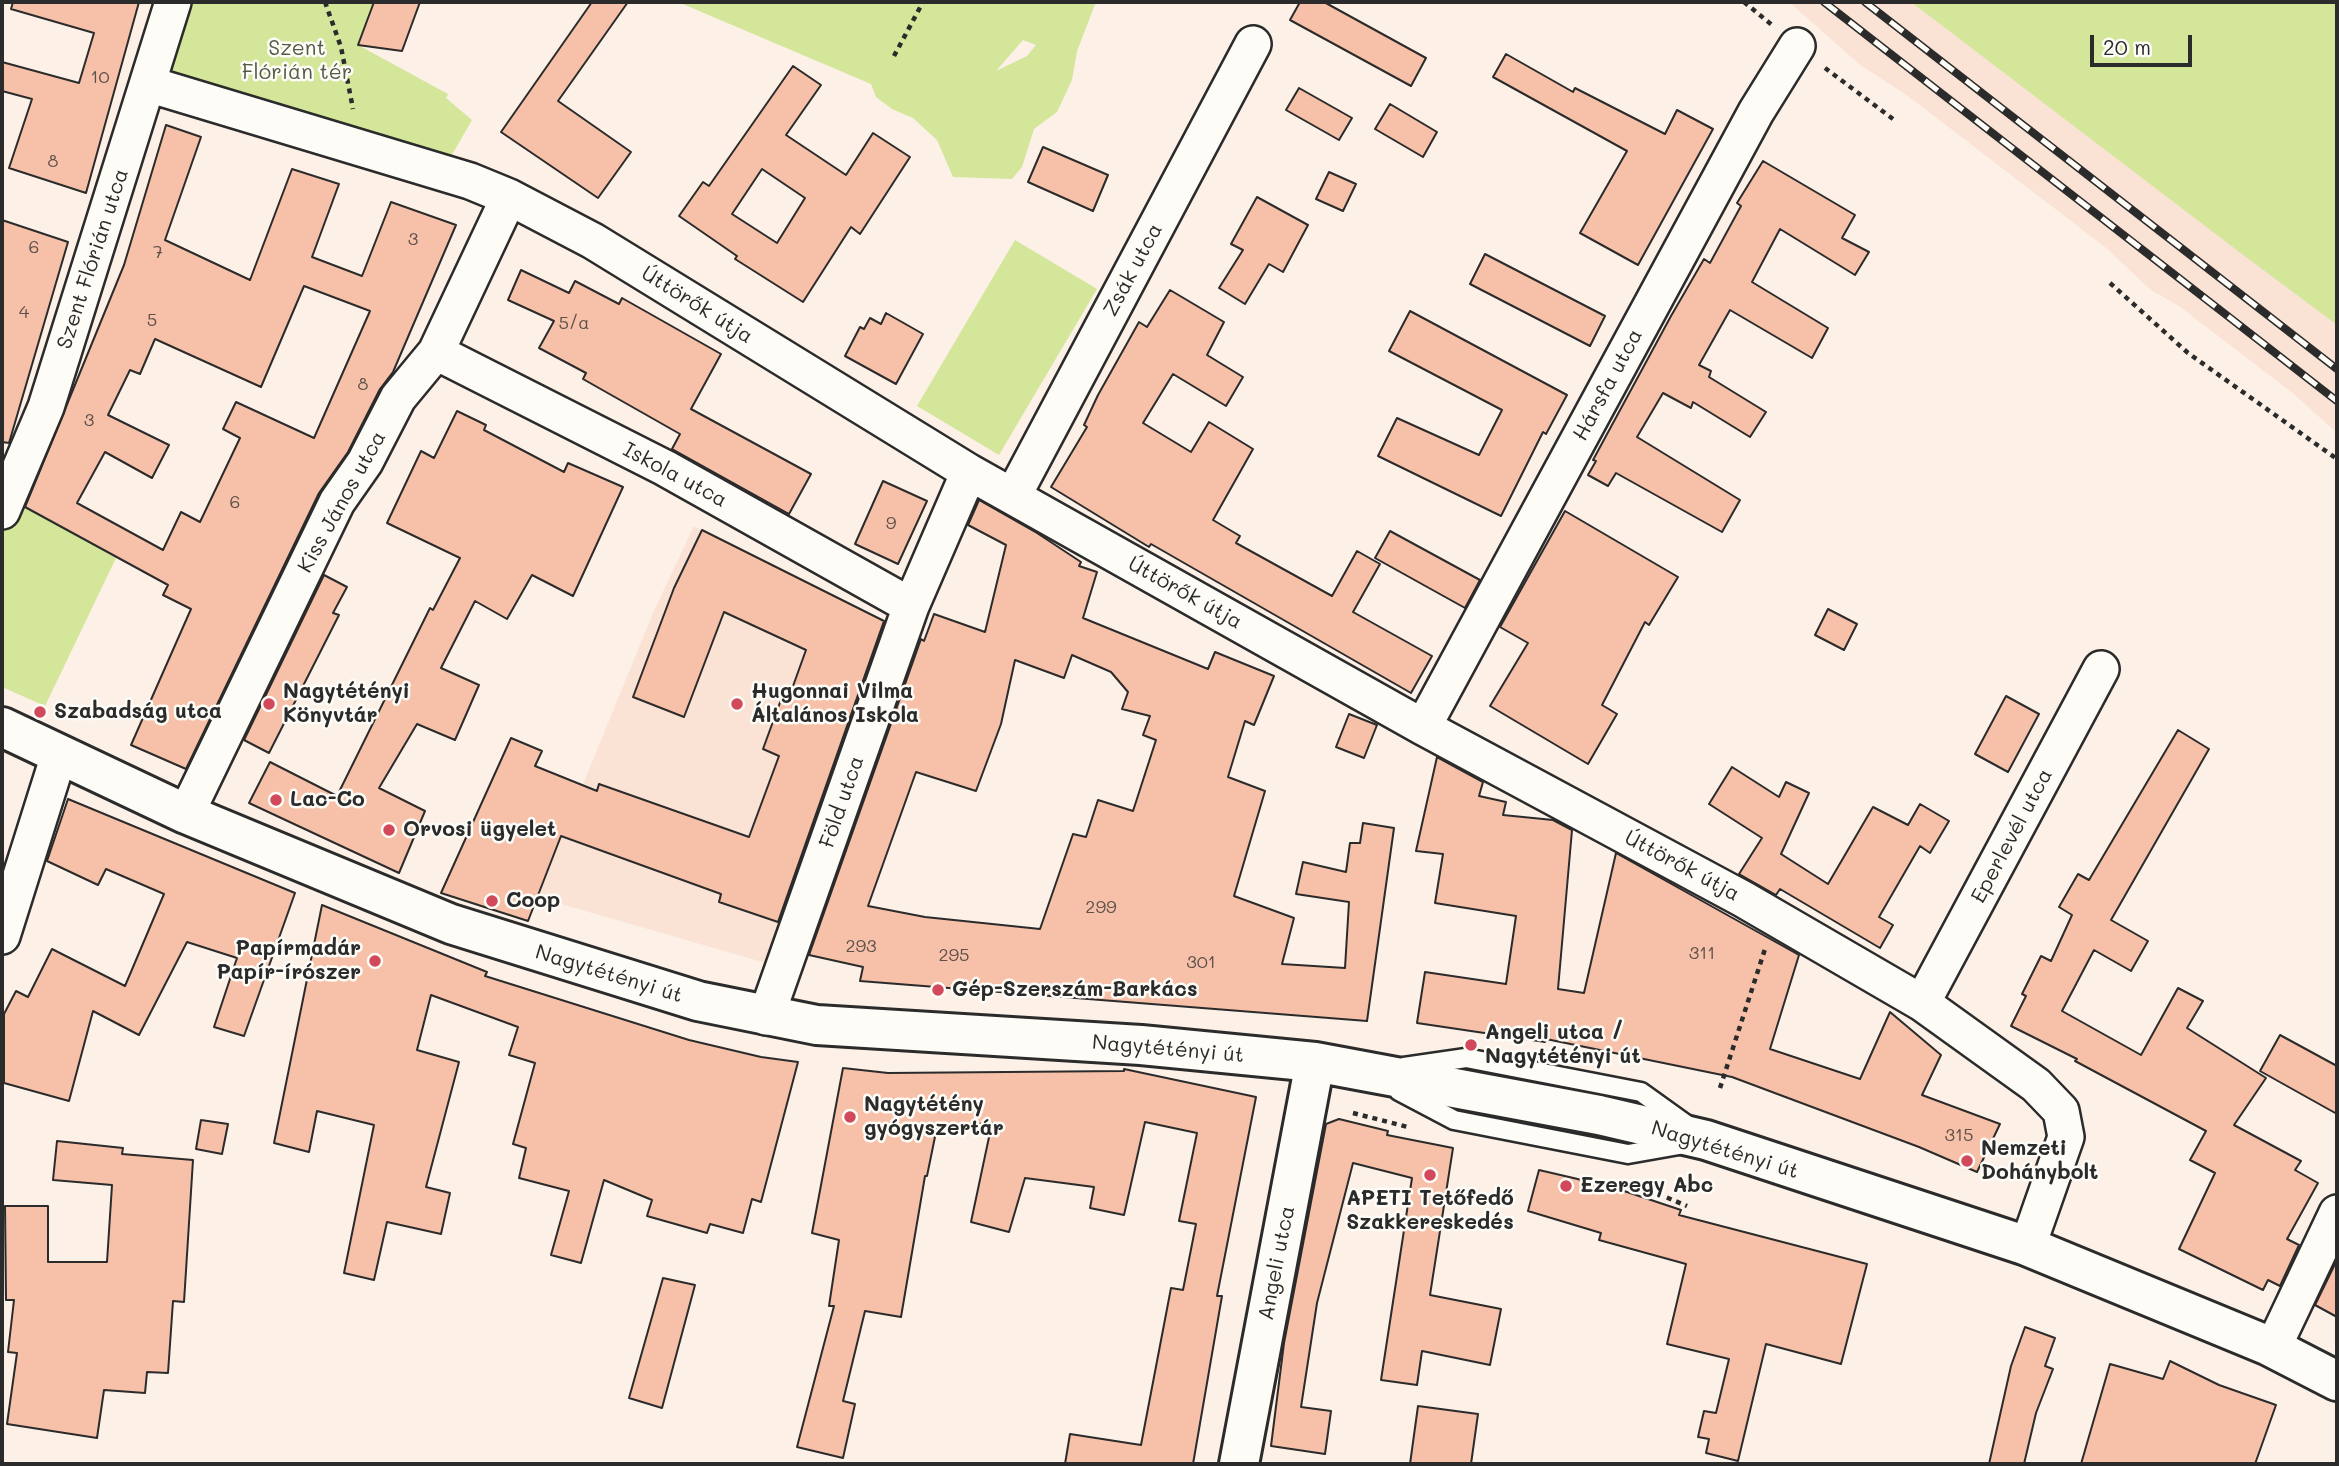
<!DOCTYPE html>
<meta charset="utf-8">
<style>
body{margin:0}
#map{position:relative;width:2339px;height:1466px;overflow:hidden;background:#fcf0e7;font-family:Mali,sans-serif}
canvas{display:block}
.frame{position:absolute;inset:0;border:4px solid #2b2b2b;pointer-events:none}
.scale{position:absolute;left:2090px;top:35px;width:102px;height:32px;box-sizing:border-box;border:4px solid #2b2b2b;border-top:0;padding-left:9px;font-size:21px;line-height:24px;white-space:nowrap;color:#2b2b2b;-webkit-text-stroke:5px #fdfcf7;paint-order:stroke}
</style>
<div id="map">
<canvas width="2339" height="1466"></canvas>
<div class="frame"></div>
<div class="scale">20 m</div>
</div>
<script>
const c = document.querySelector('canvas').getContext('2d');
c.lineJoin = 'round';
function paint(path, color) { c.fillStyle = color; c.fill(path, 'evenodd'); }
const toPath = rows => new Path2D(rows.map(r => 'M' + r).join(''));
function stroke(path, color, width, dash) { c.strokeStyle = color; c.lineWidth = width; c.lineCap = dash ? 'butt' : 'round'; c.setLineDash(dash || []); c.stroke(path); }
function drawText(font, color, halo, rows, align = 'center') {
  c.font = font + ' Mali,sans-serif'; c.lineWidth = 5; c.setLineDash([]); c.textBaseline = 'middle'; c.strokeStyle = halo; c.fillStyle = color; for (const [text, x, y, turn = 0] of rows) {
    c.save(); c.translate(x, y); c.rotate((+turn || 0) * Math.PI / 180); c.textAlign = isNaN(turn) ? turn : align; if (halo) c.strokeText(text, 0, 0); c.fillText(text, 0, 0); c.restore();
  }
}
paint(toPath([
 [1789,2,1911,2,2337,325,2337,433,2294,394,2179,306,2151,290,2105,247,1908,96,1859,64],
 [694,526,888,623,766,963,537,897,653,613]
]), '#fae2d4');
paint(toPath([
 [189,2,374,2,358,45,448,94,446,98,472,120,445,167,170,74],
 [678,2,1096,2,1077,51,1072,80,1057,112,1034,129,1022,167,1012,179,953,177,937,140,913,118,892,109,876,97,871,84],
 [1023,40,1036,45,1027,56,996,71],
 [1911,2,2337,2,2337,325,2238,251],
 [1015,240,1097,289,999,455,917,406],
 [14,501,116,558,45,706,2,687,2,533]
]), '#d3e69a');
const building = toPath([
 [13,2,139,2,86,193,9,168,32,99,2,91,2,62,79,83,94,33,11,9,13,2],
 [374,2,420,2,402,51,358,45,374,2],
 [592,2,628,2,558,101,631,152,598,198,501,132,592,2],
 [1300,2,1324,2,1426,58,1411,86,1290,20,1300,2],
 [1506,54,1573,92,1575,88,1665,134,1677,110,1713,129,1638,265,1580,233,1627,151,1493,77,1506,54],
 [793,66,821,85,786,135,846,175,873,133,910,157,860,234,851,227,803,302,735,259,737,256,679,216,703,182,709,186,793,66],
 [762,169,805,198,777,243,732,214,762,169],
 [1299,88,1352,118,1339,140,1286,110,1299,88],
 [1390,104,1437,132,1423,157,1375,129,1390,104],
 [166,125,201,137,165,240,250,280,292,169,339,184,312,257,362,276,391,202,456,225,393,372,380,389,348,452,319,493,186,769,131,745,191,609,163,595,168,585,25,507,124,265,166,125],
 [304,286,370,311,314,438,236,402,223,429,240,438,200,522,181,512,163,550,77,503,105,452,152,478,169,445,108,415,130,370,140,374,155,339,261,387,304,286],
 [1043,147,1108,175,1093,211,1028,182,1043,147],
 [1763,161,1855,215,1842,238,1869,252,1855,275,1780,229,1752,282,1828,328,1812,358,1730,310,1699,365,1711,371,1709,377,1766,412,1750,437,1693,402,1691,408,1663,393,1637,437,1740,500,1722,532,1616,473,1608,486,1588,475,1596,461,1593,460,1671,316,1704,259,1710,263,1741,206,1737,203,1763,161],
 [1329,172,1356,184,1343,211,1316,199,1329,172],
 [1257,197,1308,225,1283,272,1269,264,1245,304,1219,288,1243,250,1231,244,1257,197],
 [2,220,68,242,9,443,2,442,2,220],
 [1485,254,1605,316,1590,346,1470,284,1485,254],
 [521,270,569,293,575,281,619,304,622,298,721,354,691,409,811,474,789,514,672,449,680,434,583,379,586,373,539,348,554,321,508,300,521,270],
 [1170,290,1224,322,1207,355,1243,377,1226,406,1173,374,1143,423,1191,452,1209,422,1253,449,1213,520,1240,536,1236,543,1332,596,1357,551,1380,564,1353,612,1432,656,1411,693,1151,544,1149,547,1051,487,1087,427,1084,425,1098,395,1139,322,1147,327,1170,290],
 [1410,311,1567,395,1546,434,1543,432,1501,516,1378,456,1397,418,1479,455,1502,410,1389,351,1410,311],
 [886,313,923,334,896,384,845,356,860,327,864,329,870,318,881,324,886,313],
 [457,411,486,425,484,430,564,472,568,463,623,487,573,596,532,575,507,619,475,601,441,668,479,685,455,740,417,724,379,788,425,811,399,873,249,803,270,762,337,796,430,608,433,610,460,558,387,523,421,451,434,458,457,411],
 [883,481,927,501,898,564,855,544,883,481],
 [979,500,1037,533,1081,562,1079,566,1097,572,1083,618,1208,669,1215,652,1274,676,1254,725,1245,721,1228,777,1265,791,1234,896,1294,918,1282,964,1345,968,1349,902,1296,894,1303,862,1346,872,1350,843,1360,843,1363,823,1394,828,1367,1021,860,981,863,967,809,955,921,639,924,641,934,614,985,632,1006,545,968,525,979,500],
 [1072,655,1111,672,1128,692,1122,709,1150,716,1143,735,1156,740,1133,811,1098,800,1086,837,1073,834,1040,929,925,917,868,906,916,772,976,791,1001,724,1015,660,1064,678,1072,655],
 [1565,511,1678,577,1649,625,1645,622,1602,705,1617,714,1588,764,1490,706,1528,643,1500,627,1565,511],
 [702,530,884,621,778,922,719,902,721,894,561,836,528,921,441,893,511,738,542,751,535,766,597,791,599,784,749,837,779,756,763,749,782,697,788,700,806,650,724,612,684,717,633,697,674,588,702,530],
 [1390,531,1480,580,1465,608,1375,558,1390,531],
 [324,575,347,587,333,613,339,615,269,753,244,740,324,575],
 [1828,609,1857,624,1844,650,1815,635,1828,609],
 [2006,696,2039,714,2008,772,1975,754,2006,696],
 [1349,714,1377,725,1364,758,1336,747,1349,714],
 [2178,730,2209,749,2111,920,2148,941,2131,971,2094,950,2062,1011,2141,1055,2178,988,2203,1001,2187,1028,2266,1078,2234,1125,2301,1161,2295,1170,2318,1183,2287,1239,2299,1245,2280,1286,2268,1280,2263,1290,2179,1249,2215,1173,2190,1160,2206,1131,2075,1061,2077,1059,2011,1026,2026,996,2022,994,2041,956,2051,961,2072,915,2059,907,2078,874,2089,880,2178,730],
 [1437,757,1483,782,1479,796,1506,802,1503,815,1553,820,1572,830,1558,989,1584,993,1616,853,1799,955,1770,1049,1860,1079,1890,1012,1941,1055,1922,1095,2000,1124,1977,1172,1919,1147,1732,1077,1546,1039,1545,1042,1417,1023,1425,972,1506,984,1516,916,1435,903,1443,854,1416,851,1437,757],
 [1732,767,1779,797,1786,782,1809,793,1781,854,1828,884,1873,807,1908,825,1920,804,1949,821,1930,853,1920,846,1879,917,1893,925,1880,948,1780,889,1776,895,1739,874,1762,838,1709,804,1732,767],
 [68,799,295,893,244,1036,214,1027,237,958,187,942,139,1035,93,1011,69,1101,4,1083,4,1014,16,991,28,997,52,949,125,986,164,894,106,869,98,885,47,861,68,799],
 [322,905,487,972,485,976,689,1040,761,1057,798,1062,761,1202,752,1199,743,1233,710,1224,707,1233,647,1216,652,1200,604,1180,581,1263,551,1255,569,1191,519,1178,526,1148,513,1144,535,1063,509,1055,518,1027,431,995,417,1050,459,1062,426,1187,450,1193,441,1234,387,1222,374,1280,344,1273,374,1125,317,1111,309,1152,274,1143,322,905],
 [2280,1035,2337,1066,2337,1114,2260,1071,2280,1035],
 [843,1068,888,1073,1124,1071,1124,1069,1256,1097,1217,1296,1222,1296,1193,1464,1065,1464,1070,1434,1141,1445,1171,1288,1183,1290,1196,1224,1179,1221,1197,1133,1145,1122,1124,1215,1090,1208,1094,1187,1025,1178,1009,1232,971,1222,992,1123,937,1127,927,1176,925,1176,901,1317,865,1311,843,1401,855,1404,843,1458,797,1447,834,1306,829,1306,839,1240,812,1233,843,1068],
 [1339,1119,1388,1131,1387,1135,1453,1148,1430,1295,1501,1309,1490,1365,1422,1351,1417,1385,1381,1380,1412,1178,1353,1163,1317,1303,1301,1407,1331,1411,1325,1454,1271,1446,1284,1343,1326,1124,1339,1119],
 [201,1120,228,1124,222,1154,196,1149,201,1120],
 [57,1141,123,1148,122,1154,193,1160,184,1302,173,1301,168,1373,147,1372,145,1393,104,1390,97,1438,7,1424,17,1353,8,1352,14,1300,6,1300,5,1206,48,1206,48,1262,107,1262,112,1185,53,1180,57,1141],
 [1539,1170,1612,1187,1681,1210,1679,1215,1867,1264,1841,1364,1766,1344,1738,1461,1706,1453,1709,1439,1698,1437,1704,1411,1716,1413,1729,1359,1667,1344,1686,1264,1599,1240,1601,1233,1528,1211,1539,1170],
 [2335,1264,2337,1266,2337,1317,2315,1305,2335,1264],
 [663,1278,695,1285,662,1408,629,1398,663,1278],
 [2025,1327,2055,1338,2045,1366,2053,1369,2036,1413,2024,1464,1989,1464,2011,1366,2025,1327],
 [2170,1361,2219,1385,2276,1405,2255,1464,2081,1464,2110,1364,2163,1379,2170,1361],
 [1418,1406,1478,1414,1471,1464,1410,1464,1418,1406]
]);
paint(building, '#f7c1a9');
stroke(building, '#2b2b2b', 2);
const lane = toPath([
 [1404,1067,1466,1058,1641,1092,1687,1125],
 [1399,1091,1454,1120,1628,1154,1679,1145]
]);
const street = toPath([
 [148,84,470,181,509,197,593,241,969,472,1423,727,1743,899,1922,1003,2036,1085,2061,1111,2066,1137,2033,1231,2024,1245],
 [436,352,665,468,911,606],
 [1013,496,1253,44],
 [2,511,46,407,173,2],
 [1423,727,1756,112,1797,46],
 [186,814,337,502,365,462,398,398,436,352,509,197],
 [2,936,59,755],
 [1922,1003,2101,669],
 [766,1017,911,606,969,472],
 [2269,1346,2280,1333,2337,1213]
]);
const secondary = toPath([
 [2,727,186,814,451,924,698,1001,817,1025,1141,1045,1315,1062,1599,1115,1706,1140,2024,1245,2269,1346,2337,1381],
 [1239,1464,1315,1062]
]);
stroke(lane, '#2b2b2b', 23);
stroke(street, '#2b2b2b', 40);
stroke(secondary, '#2b2b2b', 44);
stroke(toPath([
 [325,2,341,47,353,109],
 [1744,2,1772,25],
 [894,56,923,2],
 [1825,68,1897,122],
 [2110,283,2188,353,2337,459],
 [1720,1088,1765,949],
 [1353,1113,1408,1127],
 [1630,1182,1687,1206]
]), '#2b2b2b', 4.5, [5, 5]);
stroke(lane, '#fdfcf7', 18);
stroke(street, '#fdfcf7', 35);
stroke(secondary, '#fdfcf7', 38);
const rail = toPath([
 [1824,2,2337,401],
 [1865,2,2337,369]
]);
stroke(rail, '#2b2b2b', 8);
stroke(rail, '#fdfcf7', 5, [16]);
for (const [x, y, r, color] of [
 [269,704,7,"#d1495b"],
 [737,704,7,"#d1495b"],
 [40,712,7,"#d1495b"],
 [276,800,7,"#d1495b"],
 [389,830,7,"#d1495b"],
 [492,901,7,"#d1495b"],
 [375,961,7,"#d1495b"],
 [938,990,7,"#d1495b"],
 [1471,1045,7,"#d1495b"],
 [850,1117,7,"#d1495b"],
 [1967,1161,7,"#d1495b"],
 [1430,1175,7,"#d1495b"],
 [1566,1186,7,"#d1495b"]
]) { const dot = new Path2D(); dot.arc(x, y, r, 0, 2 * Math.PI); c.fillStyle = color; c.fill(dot); stroke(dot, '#fdfcf7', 2.5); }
drawText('18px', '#5e504a', null, [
 ["10",100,77],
 ["8",53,161],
 ["3",413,239],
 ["6",34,247],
 ["7",158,252],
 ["4",24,312],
 ["5",152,320],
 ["5/a",574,323],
 ["8",363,384],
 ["3",89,420],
 ["6",235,502],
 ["9",891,523],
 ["299",1101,907],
 ["293",861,946],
 ["311",1702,953],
 ["295",954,955],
 ["301",1201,962],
 ["315",1959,1135]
]);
drawText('21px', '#555a47', '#fdfcf7', [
 ["Szent",297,49],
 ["Flórián tér",297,73]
]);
drawText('21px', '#2b2b2b', '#fdfcf7', [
 ["Szent Flórián utca",93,259,-72],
 ["Zsák utca",1133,270,-62],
 ["Úttörők útja",697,305,32],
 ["Hársfa utca",1608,385,-62],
 ["Iskola utca",675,475,28],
 ["Kiss János utca",342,502,-61],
 ["Úttörők útja",1185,593,29],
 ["Föld utca",842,802,-71],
 ["Eperlevél utca",2012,836,-62],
 ["Úttörők útja",1682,866,28],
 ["Nagytétényi út",609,974,17],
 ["Nagytétényi út",1168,1049,5],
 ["Nagytétényi út",1725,1150,17],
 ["Angeli utca",1277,1263,-79]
]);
drawText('bold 21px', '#2b2b2b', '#fdfcf7', [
 ["Nagytétényi",283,692],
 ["Könyvtár",283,716],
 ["Hugonnai Vilma",751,692],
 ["Általános Iskola",751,716],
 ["Szabadság utca",54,712],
 ["Lac-Co",290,800],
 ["Orvosi ügyelet",403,830],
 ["Coop",506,901],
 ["Papírmadár",361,949,"right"],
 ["Papír-írószer",361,973,"right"],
 ["Gép-Szerszám-Barkács",952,990],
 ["Angeli utca /",1485,1033],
 ["Nagytétényi út",1485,1057],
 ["Nagytétény",864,1105],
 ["gyógyszertár",864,1129],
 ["Nemzeti",1981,1149],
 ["Dohánybolt",1981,1173],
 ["Ezeregy Abc",1580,1186],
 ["APETI Tetőfedő",1430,1199,"center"],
 ["Szakkereskedés",1430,1223,"center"]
], 'left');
</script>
